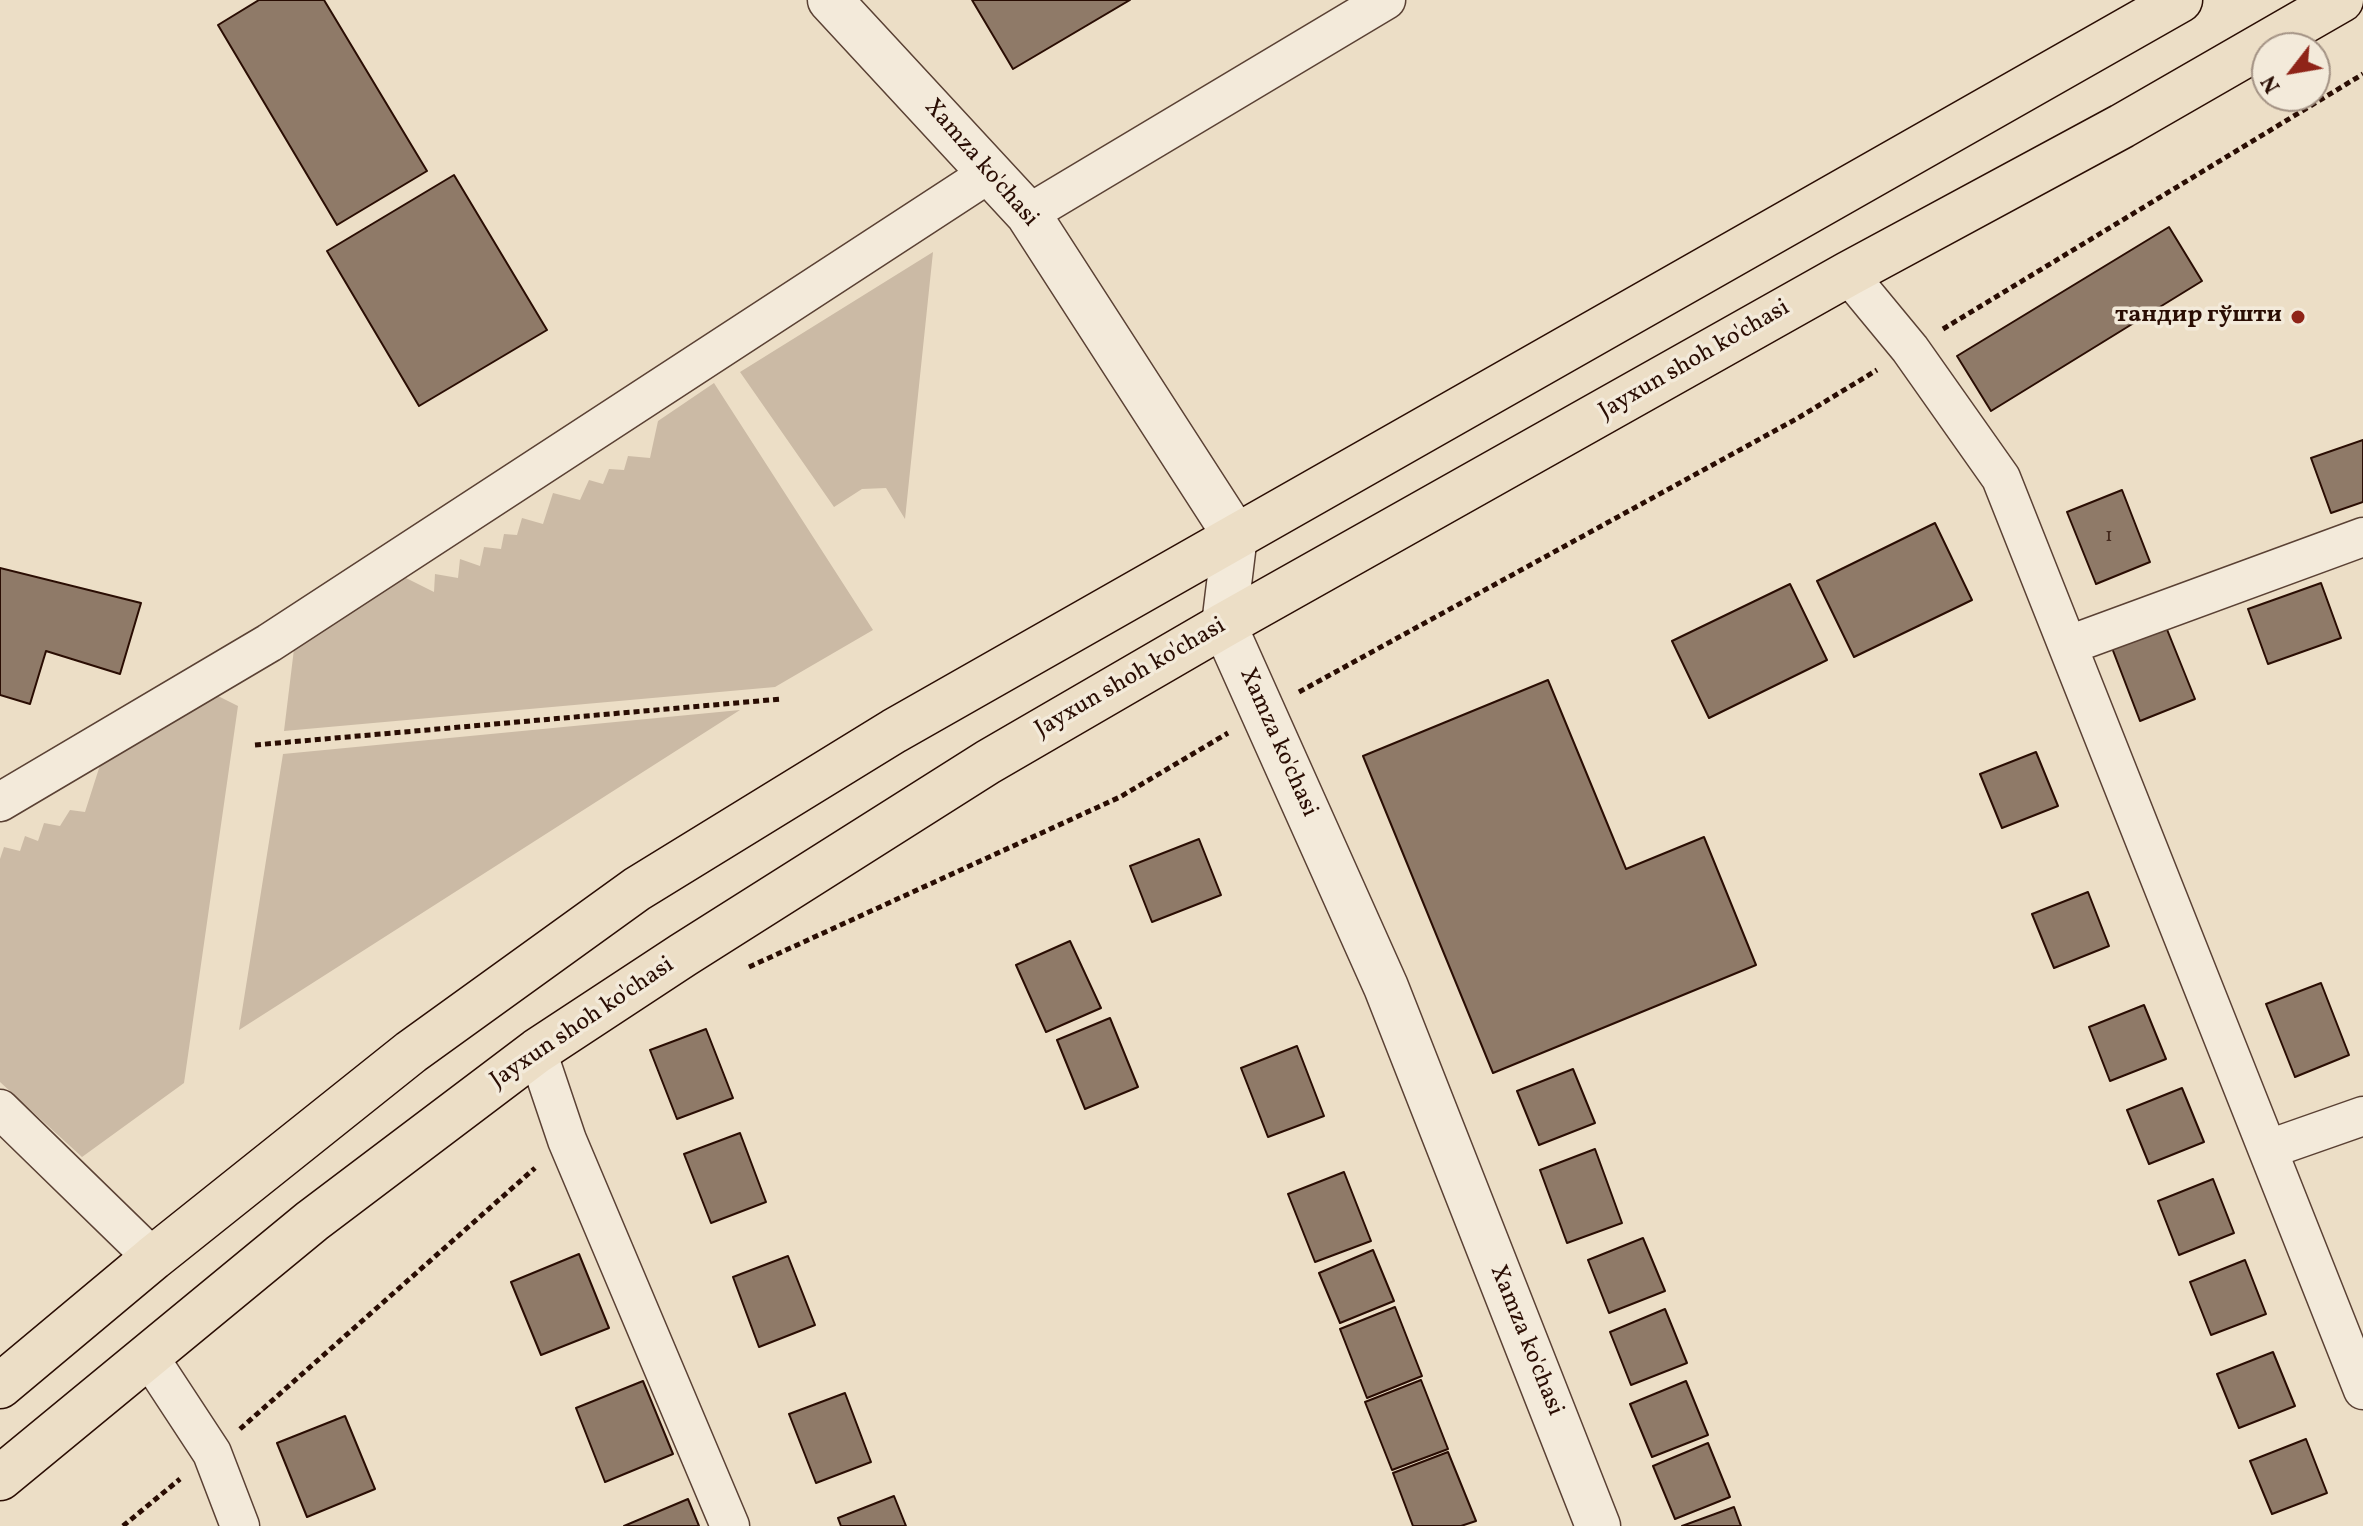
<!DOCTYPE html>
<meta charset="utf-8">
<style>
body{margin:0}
#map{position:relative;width:2363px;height:1526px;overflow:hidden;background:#ecdec6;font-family:Vollkorn,serif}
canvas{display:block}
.north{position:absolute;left:2251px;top:32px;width:80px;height:80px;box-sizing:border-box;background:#f3eada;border:2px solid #a39284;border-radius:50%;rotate:239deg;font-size:22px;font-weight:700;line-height:32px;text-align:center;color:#2a0d03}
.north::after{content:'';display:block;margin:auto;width:28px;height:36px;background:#8f2418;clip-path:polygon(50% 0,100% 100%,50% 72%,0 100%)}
</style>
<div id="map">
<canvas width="2363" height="1526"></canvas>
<div class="north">N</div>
</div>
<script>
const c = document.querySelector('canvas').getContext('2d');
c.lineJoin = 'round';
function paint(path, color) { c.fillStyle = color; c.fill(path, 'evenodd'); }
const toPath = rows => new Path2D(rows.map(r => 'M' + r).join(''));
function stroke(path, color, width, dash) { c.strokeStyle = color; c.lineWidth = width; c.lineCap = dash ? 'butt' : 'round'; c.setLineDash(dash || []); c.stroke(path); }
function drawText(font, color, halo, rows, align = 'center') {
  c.font = font + ' Vollkorn,serif'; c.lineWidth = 7; c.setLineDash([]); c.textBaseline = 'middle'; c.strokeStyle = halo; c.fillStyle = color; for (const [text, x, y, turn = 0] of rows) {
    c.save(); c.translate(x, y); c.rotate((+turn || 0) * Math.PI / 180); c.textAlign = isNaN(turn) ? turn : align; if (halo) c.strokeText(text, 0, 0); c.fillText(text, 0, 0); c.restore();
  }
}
paint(toPath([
 [933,252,905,519,886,488,862,489,834,507,740,372],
 [714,383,873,630,775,687,284,731,294,649,404,577,434,592,435,574,458,578,460,559,480,566,484,547,501,549,504,534,517,535,522,518,543,524,553,493,580,500,589,480,603,484,609,469,624,470,628,456,650,458,658,421],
 [210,692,238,706,184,1083,82,1157,0,1082,0,859,4,847,20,851,25,836,38,841,44,823,60,826,70,810,85,812,101,762],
 [740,710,239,1030,283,754]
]), '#cbbaa5');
const building = toPath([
 [259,0,324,0,427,171,337,225,218,25,259,0],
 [972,0,1130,0,1013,69,972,0],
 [454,175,547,330,419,406,327,251,454,175],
 [2169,227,2202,281,1991,411,1957,356,2169,227],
 [2363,440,2363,502,2331,513,2311,458,2363,440],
 [2122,490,2150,562,2096,584,2067,512,2122,490],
 [1935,523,1972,600,1854,657,1817,581,1935,523],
 [0,568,141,603,120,674,46,651,30,704,0,695,0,568],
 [2321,583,2341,638,2268,664,2248,609,2321,583],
 [1790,584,1827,660,1709,718,1672,641,1790,584],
 [2166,627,2195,699,2140,721,2112,648,2166,627],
 [1548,680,1626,869,1704,837,1756,965,1493,1073,1363,756,1548,680],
 [2036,752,2058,806,2002,828,1980,774,2036,752],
 [1199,839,1221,895,1152,922,1130,866,1199,839],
 [2088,892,2109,946,2054,968,2032,914,2088,892],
 [1070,941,1101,1008,1046,1032,1016,965,1070,941],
 [2321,983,2349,1055,2295,1077,2266,1004,2321,983],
 [2144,1005,2166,1059,2110,1081,2089,1027,2144,1005],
 [1110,1018,1138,1087,1085,1109,1057,1040,1110,1018],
 [706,1029,733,1098,677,1119,650,1050,706,1029],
 [1297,1046,1324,1116,1268,1137,1241,1068,1297,1046],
 [1573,1069,1595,1123,1539,1145,1517,1091,1573,1069],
 [2182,1088,2204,1142,2149,1164,2127,1110,2182,1088],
 [740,1133,766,1202,711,1223,684,1154,740,1133],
 [1595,1149,1622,1223,1567,1243,1540,1170,1595,1149],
 [1344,1172,1371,1241,1315,1262,1288,1194,1344,1172],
 [2213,1179,2234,1233,2179,1255,2158,1201,2213,1179],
 [1643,1238,1665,1291,1609,1313,1588,1260,1643,1238],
 [1373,1250,1394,1301,1340,1323,1319,1273,1373,1250],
 [579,1254,609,1328,541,1355,511,1282,579,1254],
 [788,1256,815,1325,759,1347,733,1277,788,1256],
 [2245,1260,2266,1314,2211,1335,2190,1282,2245,1260],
 [1395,1307,1422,1376,1367,1398,1340,1329,1395,1307],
 [1665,1309,1687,1363,1631,1385,1610,1332,1665,1309],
 [2273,1352,2295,1406,2239,1428,2217,1374,2273,1352],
 [1421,1380,1448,1449,1392,1470,1365,1402,1421,1380],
 [643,1381,673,1454,605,1482,576,1408,643,1381],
 [1686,1381,1708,1435,1652,1457,1630,1404,1686,1381],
 [845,1393,871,1462,816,1483,789,1414,845,1393],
 [345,1416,375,1489,307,1517,277,1443,345,1416],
 [2306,1439,2327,1493,2272,1514,2250,1461,2306,1439],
 [1708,1443,1730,1497,1675,1519,1653,1466,1708,1443],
 [1448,1452,1476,1521,1461,1526,1413,1526,1393,1473,1448,1452],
 [894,1496,906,1526,841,1526,838,1518,894,1496],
 [688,1499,699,1526,624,1526,688,1499],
 [1734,1507,1741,1526,1682,1526,1734,1507]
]);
paint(building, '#8f7a68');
stroke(building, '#2a0d03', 2);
const minor = toPath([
 [1028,214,1386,0],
 [1848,274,1910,349,2001,478,2363,1390],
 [2069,645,2363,537],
 [0,802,269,643,991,172],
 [537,1051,567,1140,730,1526],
 [0,1109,153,1258],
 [2269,1149,2363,1116],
 [149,1357,212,1453,240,1526]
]);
const tertiary = toPath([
 [830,0,1028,214,1235,535,1224,625,1386,987,1598,1526]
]);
const trunk = toPath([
 [0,1386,153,1258,411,1052,637,889,894,731,2180,0],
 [0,1478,312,1221,537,1051,683,955,988,762,1224,625,1848,274,2122,126,2341,0]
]);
stroke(minor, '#5a4134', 41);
stroke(tertiary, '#5a4134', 47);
stroke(trunk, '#2a0d03', 47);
stroke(toPath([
 [1943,329,2363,74],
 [1299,692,1798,418,1877,370],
 [255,745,781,699],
 [749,967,1120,797,1228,733],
 [240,1429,535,1168],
 [123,1526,180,1479]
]), '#2a0d03', 5, [6, 4]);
stroke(minor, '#f3eada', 38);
stroke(tertiary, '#f3eada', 44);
stroke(trunk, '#ecdec6', 44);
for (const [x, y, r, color] of [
 [2298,317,8,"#8f2418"]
]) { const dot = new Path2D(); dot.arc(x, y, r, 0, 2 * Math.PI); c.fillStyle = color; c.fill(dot); stroke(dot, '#f3eada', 3); }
drawText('20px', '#43281c', null, [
 ["1",2109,537]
]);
drawText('24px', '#2a0d03', '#f3eada', [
 ["Xamza ko'chasi",980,164,49],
 ["Jayxun shoh ko'chasi",1695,361,-30],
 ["Jayxun shoh ko'chasi",1131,679,-30],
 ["Xamza ko'chasi",1277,743,66],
 ["Jayxun shoh ko'chasi",583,1024,-34],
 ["Xamza ko'chasi",1525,1341,68]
]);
drawText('bold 24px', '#2a0d03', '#f3eada', [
 ["тандир гўшти",2282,317]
], 'right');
</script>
